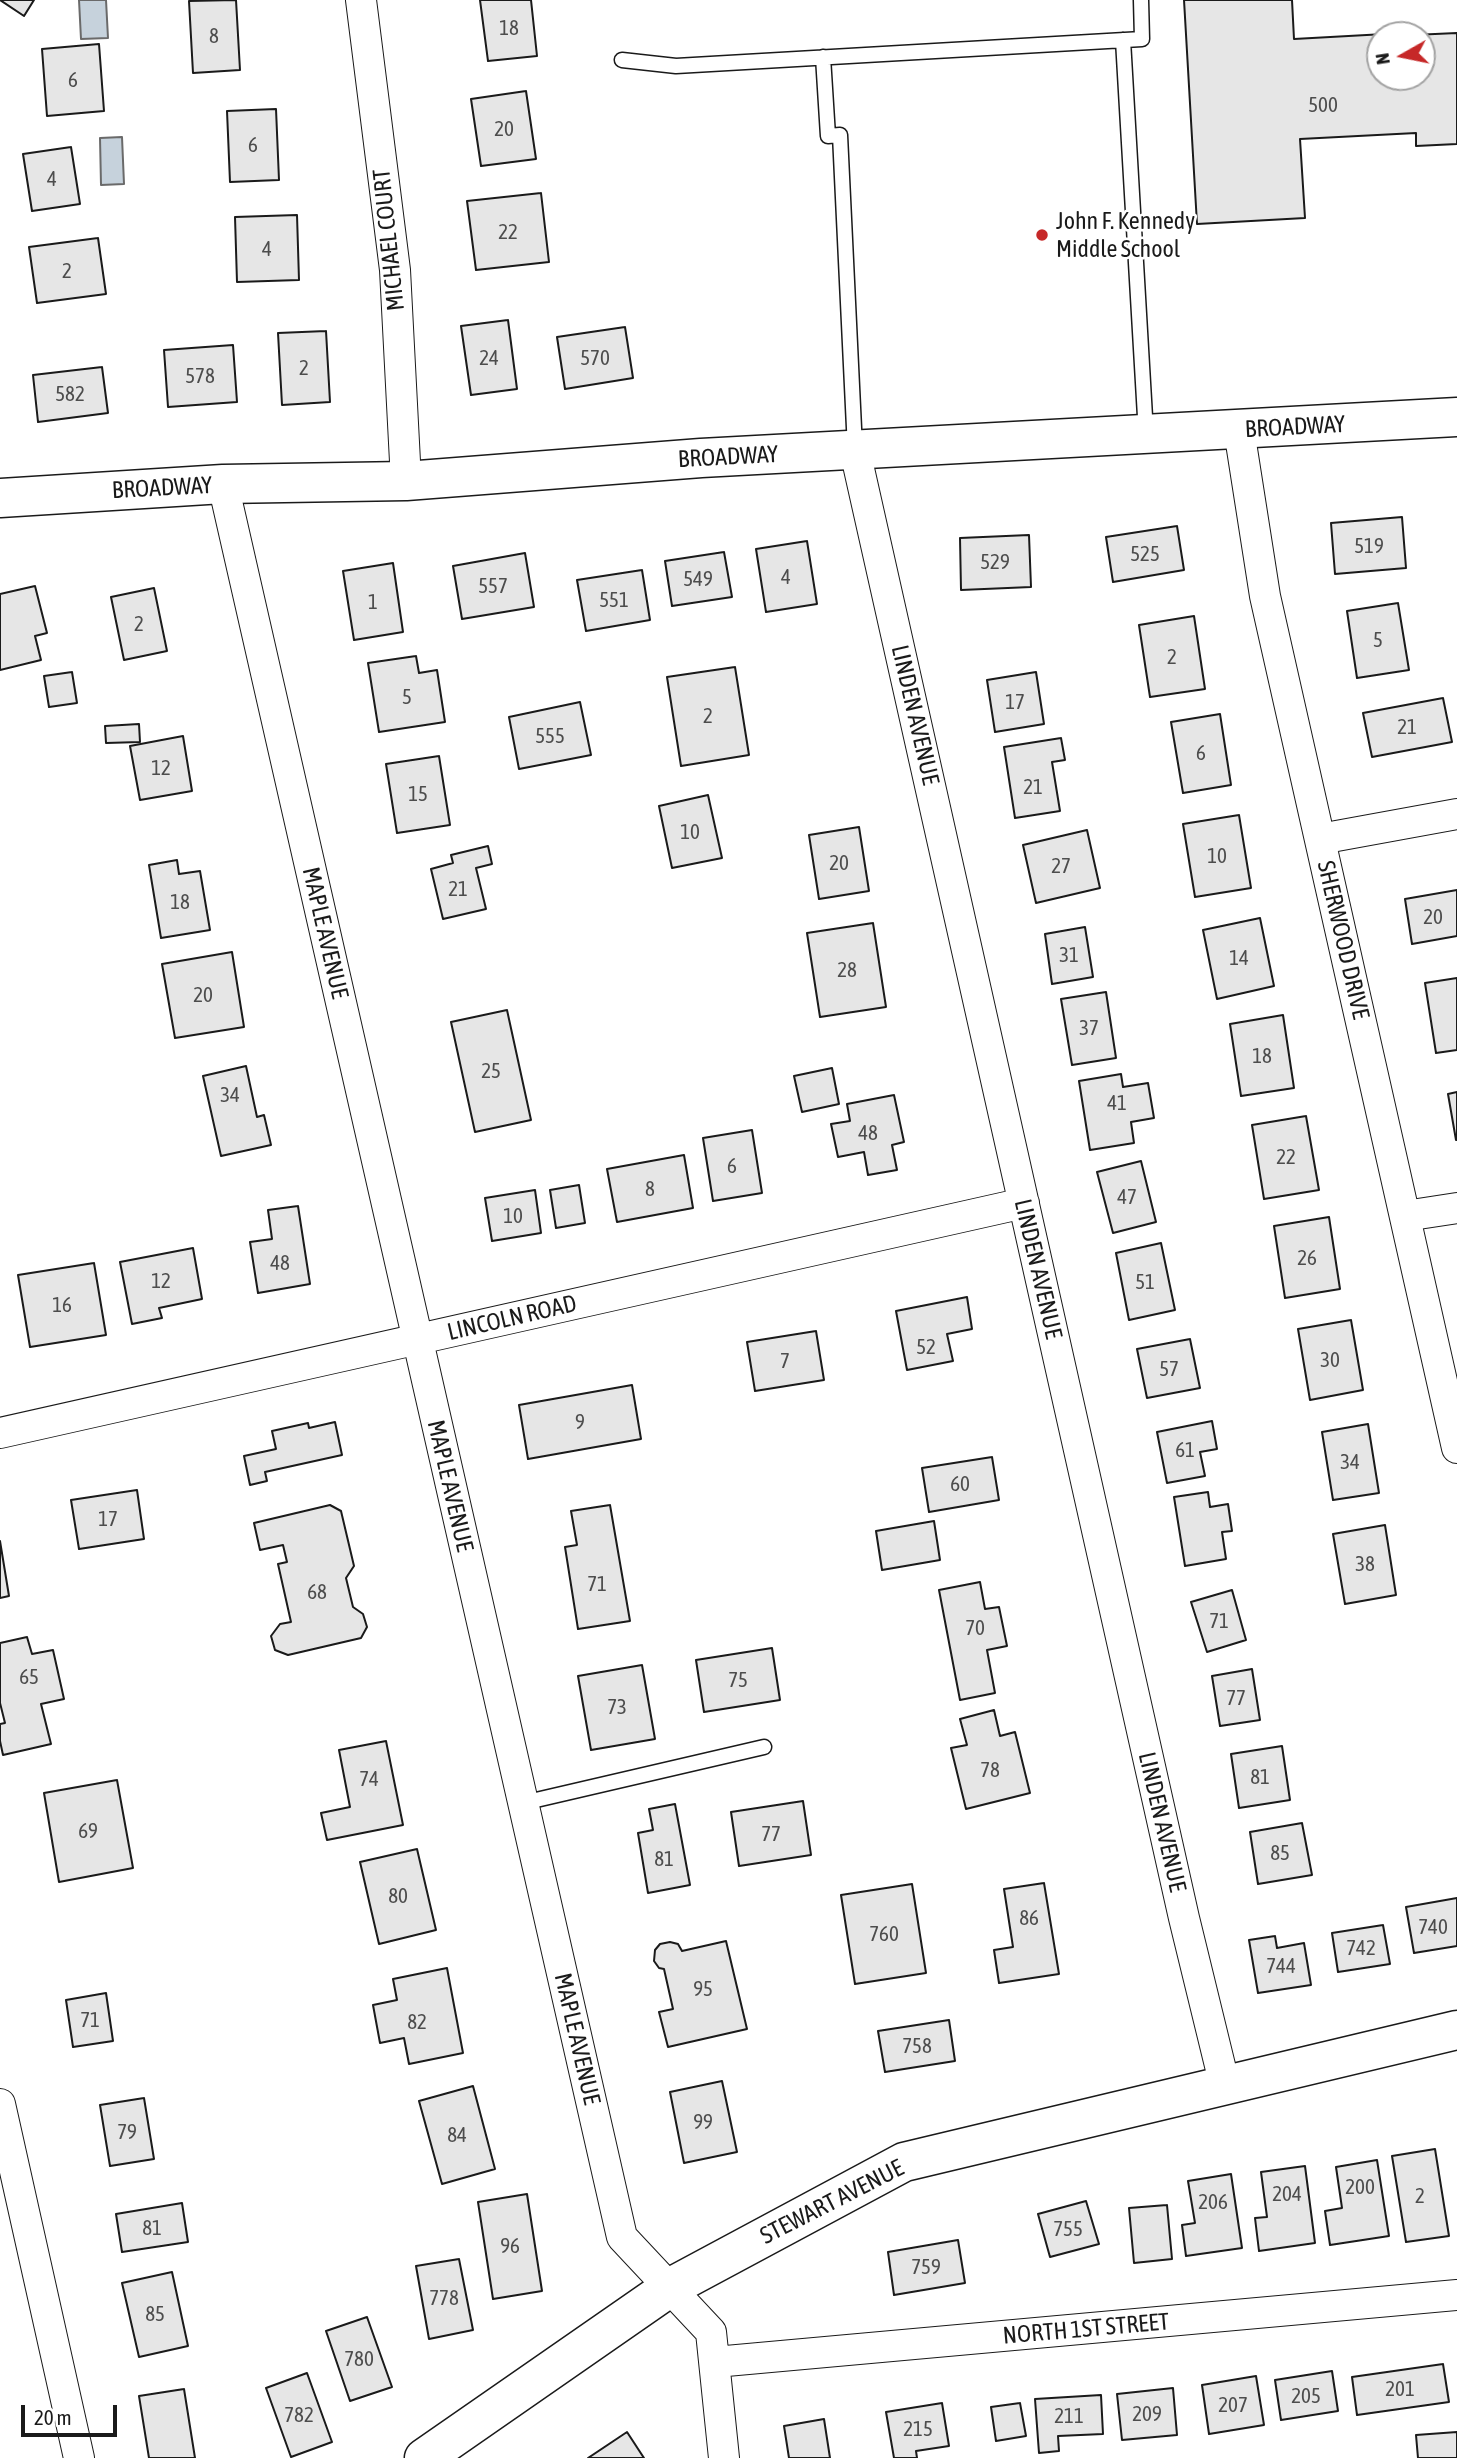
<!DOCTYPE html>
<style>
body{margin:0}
#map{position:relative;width:1457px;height:2458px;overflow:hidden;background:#fff;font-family:"Asap Condensed",sans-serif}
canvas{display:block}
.north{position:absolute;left:1366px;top:21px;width:70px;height:70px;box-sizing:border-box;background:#fff;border:2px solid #a3a3a3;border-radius:50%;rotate:261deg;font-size:19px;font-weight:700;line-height:28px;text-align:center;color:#1a1a1a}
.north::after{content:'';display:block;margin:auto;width:24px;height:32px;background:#c62828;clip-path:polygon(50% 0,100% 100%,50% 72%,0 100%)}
.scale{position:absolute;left:21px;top:2405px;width:96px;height:32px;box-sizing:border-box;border:4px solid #1a1a1a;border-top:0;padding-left:9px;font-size:21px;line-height:24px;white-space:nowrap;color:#1a1a1a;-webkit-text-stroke:5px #fff;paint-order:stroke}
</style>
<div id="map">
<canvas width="1457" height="2458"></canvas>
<div class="north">N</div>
<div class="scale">20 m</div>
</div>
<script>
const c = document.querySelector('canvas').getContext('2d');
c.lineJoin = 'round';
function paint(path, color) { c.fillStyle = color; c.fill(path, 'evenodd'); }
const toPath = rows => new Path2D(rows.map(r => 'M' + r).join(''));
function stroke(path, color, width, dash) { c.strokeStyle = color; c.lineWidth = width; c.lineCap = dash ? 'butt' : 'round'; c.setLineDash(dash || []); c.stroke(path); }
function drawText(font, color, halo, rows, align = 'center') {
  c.font = font + ' "Asap Condensed",sans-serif'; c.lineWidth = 5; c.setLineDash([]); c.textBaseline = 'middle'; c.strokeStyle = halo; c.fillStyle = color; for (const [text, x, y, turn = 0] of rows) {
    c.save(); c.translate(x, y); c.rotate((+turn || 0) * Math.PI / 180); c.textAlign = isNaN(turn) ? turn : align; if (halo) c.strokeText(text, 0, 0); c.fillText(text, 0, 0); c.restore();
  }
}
const water = toPath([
 [79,0,106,0,108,38,81,39,79,0],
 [122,137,124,184,101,185,100,138,122,137]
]);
paint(water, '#c6d2dc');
stroke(water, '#6a6a6a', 2);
const building = toPath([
 [0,0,34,0,24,16,0,0],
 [236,0,240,70,193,73,189,1,236,0],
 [480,0,531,0,537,56,488,61,480,0],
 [1184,0,1292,0,1294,39,1403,33,1403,35,1380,35,1380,77,1422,77,1422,35,1413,35,1457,33,1457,144,1416,146,1416,133,1300,139,1305,218,1197,224,1184,0],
 [99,44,104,111,47,116,42,49,99,44],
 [526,91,536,159,481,166,471,99,526,91],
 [276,109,279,180,230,182,227,111,276,109],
 [71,147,80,204,32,211,23,154,71,147],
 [541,193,549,262,476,270,467,201,541,193],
 [297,215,299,280,237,282,235,217,297,215],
 [98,238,106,294,37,303,29,247,98,238],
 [508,320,517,389,471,395,461,326,508,320],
 [625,327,633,378,565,389,557,337,625,327],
 [326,331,330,402,282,405,278,333,326,331],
 [233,345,237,402,168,407,164,350,233,345],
 [102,367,108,413,38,422,33,375,102,367],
 [1402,517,1406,568,1335,574,1331,523,1402,517],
 [1177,526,1184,570,1113,582,1106,537,1177,526],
 [1029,535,1031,587,961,590,960,538,1029,535],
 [807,541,817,604,766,612,756,549,807,541],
 [724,552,732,597,672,606,665,561,724,552],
 [525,553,534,607,462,619,453,566,525,553],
 [393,563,403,632,354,640,343,571,393,563],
 [642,570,650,620,586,631,577,580,642,570],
 [35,586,47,633,35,636,41,660,0,670,0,594,35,586],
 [154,588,167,651,124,660,111,597,154,588],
 [1398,603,1409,670,1357,678,1347,611,1398,603],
 [1194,616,1205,689,1150,697,1139,625,1194,616],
 [416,656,419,673,437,670,445,722,379,732,368,663,416,656],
 [735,667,749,755,681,766,667,677,735,667],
 [72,672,77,703,49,707,44,676,72,672],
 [1036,672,1044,724,995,732,987,680,1036,672],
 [1443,698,1452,742,1372,757,1363,713,1443,698],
 [580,702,591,755,519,769,509,717,580,702],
 [1220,714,1231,785,1183,793,1171,722,1220,714],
 [139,724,140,742,106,743,105,726,139,724],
 [183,736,192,791,140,800,130,746,183,736],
 [1061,738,1065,760,1052,762,1060,811,1015,818,1004,747,1061,738],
 [439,756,450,825,397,833,386,764,439,756],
 [708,795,722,858,672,868,659,806,708,795],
 [1239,815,1251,888,1195,897,1183,824,1239,815],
 [859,827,869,891,819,899,809,835,859,827],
 [1087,830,1100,888,1036,903,1023,845,1087,830],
 [488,846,492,864,476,868,486,909,443,919,431,869,453,863,451,855,488,846],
 [177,860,179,874,200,871,210,930,161,938,149,865,177,860],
 [1457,890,1457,936,1412,944,1405,899,1457,890],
 [1260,918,1274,986,1217,999,1203,930,1260,918],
 [873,923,886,1007,820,1017,807,933,873,923],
 [1085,927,1093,977,1052,984,1045,934,1085,927],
 [232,952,244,1027,175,1038,162,964,232,952],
 [1457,978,1457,1050,1436,1053,1425,983,1457,978],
 [1106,992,1116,1058,1072,1065,1061,999,1106,992],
 [507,1010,531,1120,475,1132,451,1022,507,1010],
 [1283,1015,1294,1088,1241,1096,1230,1024,1283,1015],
 [246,1066,257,1117,264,1115,271,1145,221,1156,203,1076,246,1066],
 [832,1068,839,1104,802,1112,794,1076,832,1068],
 [1121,1074,1123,1087,1148,1083,1154,1118,1131,1122,1134,1143,1090,1150,1079,1081,1121,1074],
 [1457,1092,1457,1140,1456,1140,1448,1094,1457,1092],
 [894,1095,904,1142,892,1145,897,1170,868,1175,864,1152,838,1157,831,1124,850,1121,847,1104,894,1095],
 [1306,1116,1319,1190,1264,1199,1252,1125,1306,1116],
 [752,1130,762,1193,713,1201,703,1138,752,1130],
 [684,1155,693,1208,617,1222,607,1169,684,1155],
 [1141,1161,1156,1222,1113,1233,1097,1172,1141,1161],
 [579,1185,585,1223,556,1228,550,1190,579,1185],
 [535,1190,541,1233,492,1241,485,1198,535,1190],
 [298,1206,310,1284,258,1293,250,1242,272,1239,268,1210,298,1206],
 [1329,1217,1340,1289,1285,1298,1274,1226,1329,1217],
 [1161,1243,1175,1310,1129,1320,1116,1253,1161,1243],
 [193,1248,202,1299,159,1308,162,1318,132,1324,120,1262,193,1248],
 [94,1263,106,1335,30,1347,18,1275,94,1263],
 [967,1297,972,1329,947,1334,953,1361,907,1370,896,1311,967,1297],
 [1351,1320,1363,1390,1310,1400,1298,1329,1351,1320],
 [816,1331,824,1380,755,1391,747,1342,816,1331],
 [1190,1339,1200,1388,1147,1398,1137,1349,1190,1339],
 [632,1385,641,1439,528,1459,519,1405,632,1385],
 [1212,1421,1217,1449,1200,1452,1205,1476,1167,1483,1157,1432,1212,1421],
 [335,1422,342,1455,265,1472,267,1481,250,1485,244,1456,276,1449,272,1431,308,1423,309,1428,335,1422],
 [1368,1424,1379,1493,1333,1500,1322,1432,1368,1424],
 [992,1457,999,1500,929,1512,922,1468,992,1457],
 [137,1490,144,1539,79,1549,71,1500,137,1490],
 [1208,1492,1210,1507,1228,1504,1232,1531,1222,1532,1226,1559,1185,1566,1174,1497,1208,1492],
 [330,1505,341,1511,354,1566,346,1578,353,1607,363,1614,367,1627,361,1638,288,1655,275,1650,271,1636,280,1624,291,1622,278,1564,287,1562,283,1545,260,1550,254,1523,330,1505],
 [610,1505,630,1621,578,1629,565,1547,577,1545,571,1511,610,1505],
 [934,1521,940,1560,882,1570,876,1531,934,1521],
 [1385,1525,1396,1595,1345,1604,1333,1534,1385,1525],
 [0,1541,9,1596,0,1598,0,1541],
 [980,1582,985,1609,999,1607,1007,1646,987,1650,995,1693,960,1700,939,1590,980,1582],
 [1232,1590,1246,1640,1207,1652,1191,1602,1232,1590],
 [27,1637,32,1654,53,1650,64,1699,41,1704,51,1744,3,1755,0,1741,0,1724,5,1723,0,1703,0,1643,27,1637],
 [772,1648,780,1700,704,1712,696,1660,772,1648],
 [642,1665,655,1739,591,1750,578,1676,642,1665],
 [1252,1669,1260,1720,1220,1726,1212,1676,1252,1669],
 [994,1710,1000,1736,1015,1732,1030,1793,966,1809,951,1748,967,1745,960,1719,994,1710],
 [386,1741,403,1825,327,1840,321,1813,350,1807,339,1750,386,1741],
 [1282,1746,1290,1800,1239,1808,1231,1754,1282,1746],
 [117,1780,133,1868,59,1882,44,1793,117,1780],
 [803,1801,811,1855,739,1866,731,1812,803,1801],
 [675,1804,690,1885,648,1893,638,1833,653,1830,649,1809,675,1804],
 [1302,1823,1312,1875,1258,1884,1250,1832,1302,1823],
 [417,1849,436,1930,379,1944,360,1862,417,1849],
 [1044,1883,1059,1974,999,1983,994,1950,1013,1947,1004,1889,1044,1883],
 [912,1884,926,1973,855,1984,841,1895,912,1884],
 [1457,1898,1457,1946,1414,1953,1406,1907,1457,1898],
 [1383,1925,1390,1964,1338,1972,1332,1933,1383,1925],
 [1275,1936,1277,1948,1304,1943,1311,1985,1258,1993,1249,1940,1275,1936],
 [726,1941,747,2029,668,2047,659,2012,673,2009,664,1969,659,1968,654,1961,655,1950,660,1944,670,1942,678,1944,682,1951,726,1941],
 [447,1968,463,2053,409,2064,404,2038,380,2043,373,2005,397,2000,393,1979,447,1968],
 [106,1993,113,2041,73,2047,66,2000,106,1993],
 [949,2020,955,2061,885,2072,878,2031,949,2020],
 [722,2081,737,2152,684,2163,670,2092,722,2081],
 [473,2086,495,2169,442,2184,419,2101,473,2086],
 [144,2098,154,2159,110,2166,100,2105,144,2098],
 [1435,2149,1449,2236,1406,2242,1392,2156,1435,2149],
 [1377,2160,1389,2236,1330,2245,1325,2211,1342,2208,1336,2167,1377,2160],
 [1305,2166,1315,2243,1259,2251,1255,2218,1267,2217,1261,2172,1305,2166],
 [1231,2174,1242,2248,1186,2256,1182,2225,1195,2223,1188,2181,1231,2174],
 [527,2194,542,2291,493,2299,478,2202,527,2194],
 [1086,2201,1099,2244,1050,2257,1038,2214,1086,2201],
 [182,2203,188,2242,122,2252,116,2214,182,2203],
 [1167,2205,1172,2259,1134,2263,1129,2208,1167,2205],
 [958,2240,965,2283,894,2295,888,2252,958,2240],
 [459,2259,473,2330,429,2339,416,2266,459,2259],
 [172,2272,188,2346,139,2357,122,2283,172,2272],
 [367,2317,392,2387,350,2401,326,2331,367,2317],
 [1443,2364,1449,2402,1357,2415,1352,2377,1443,2364],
 [1332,2371,1338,2411,1281,2420,1275,2380,1332,2371],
 [307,2373,332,2442,291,2457,266,2388,307,2373],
 [1256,2376,1264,2425,1209,2434,1202,2385,1256,2376],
 [1173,2388,1177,2435,1122,2440,1117,2394,1173,2388],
 [184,2389,195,2458,149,2458,139,2396,184,2389],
 [1101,2395,1103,2434,1058,2436,1059,2451,1039,2453,1035,2399,1101,2395],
 [942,2403,949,2446,916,2451,917,2458,894,2458,886,2412,942,2403],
 [1020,2403,1026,2436,996,2441,991,2407,1020,2403],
 [824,2419,830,2458,789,2458,784,2426,824,2419],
 [627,2432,644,2458,588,2458,627,2432],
 [1457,2432,1457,2458,1418,2458,1416,2435,1457,2432]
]);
paint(building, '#e6e6e6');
stroke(building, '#1a1a1a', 2);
const service = toPath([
 [1123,40,1146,434],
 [823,57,828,136,840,135,855,449],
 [622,60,676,66,1142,39,1141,0],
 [523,1803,764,1747]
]);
const minor = toPath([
 [361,0,395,270,406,481],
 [1239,430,1265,596,1457,1448],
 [855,451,1184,1918,1225,2086],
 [223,484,622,2237,711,2332,724,2458],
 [1320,839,1457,814],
 [1405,1216,1457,1208],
 [0,1433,1024,1203],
 [0,2104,79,2458],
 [715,2362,1457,2295]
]);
const secondary = toPath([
 [0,498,223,484,406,481,701,458,1457,417],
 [424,2458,669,2288,904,2162,1457,2030]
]);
stroke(service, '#1a1a1a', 17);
stroke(minor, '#1a1a1a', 32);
stroke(secondary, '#1a1a1a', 41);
stroke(service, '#fff', 14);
stroke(minor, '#fff', 30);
stroke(secondary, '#fff', 38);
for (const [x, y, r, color] of [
 [1042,235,7,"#c62828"]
]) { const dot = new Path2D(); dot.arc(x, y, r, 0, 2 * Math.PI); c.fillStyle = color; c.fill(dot); stroke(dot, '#fff', 2.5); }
drawText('21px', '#4d4d4d', null, [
 ["18",509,28],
 ["8",214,36],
 ["6",73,80],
 ["500",1323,105],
 ["20",504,129],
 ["6",253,145],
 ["4",52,179],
 ["22",508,232],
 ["4",267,249],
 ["2",67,271],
 ["24",489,358],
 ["570",595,358],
 ["2",304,368],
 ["578",200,376],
 ["582",70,394],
 ["519",1369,546],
 ["525",1145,554],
 ["529",995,562],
 ["4",786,577],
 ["549",698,579],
 ["557",493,586],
 ["551",614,600],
 ["1",373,602],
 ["2",139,624],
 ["5",1378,640],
 ["2",1172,657],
 ["5",407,697],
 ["17",1015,702],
 ["2",708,716],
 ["21",1407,727],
 ["555",550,736],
 ["6",1201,753],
 ["12",161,768],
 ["21",1033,787],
 ["15",418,794],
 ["10",690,832],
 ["10",1217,856],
 ["20",839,863],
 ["27",1061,866],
 ["21",458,889],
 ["18",180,902],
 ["20",1433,917],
 ["31",1069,955],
 ["14",1239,958],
 ["28",847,970],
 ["20",203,995],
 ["37",1089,1028],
 ["18",1262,1056],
 ["25",491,1071],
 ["34",230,1095],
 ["41",1117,1103],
 ["48",868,1133],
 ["22",1286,1157],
 ["6",732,1166],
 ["8",650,1189],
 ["47",1127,1197],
 ["10",513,1216],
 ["26",1307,1258],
 ["48",280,1263],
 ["12",161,1281],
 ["51",1145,1282],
 ["16",62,1305],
 ["52",926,1347],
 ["30",1330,1360],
 ["7",785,1361],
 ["57",1169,1369],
 ["9",580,1422],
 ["61",1185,1450],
 ["34",1350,1462],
 ["60",960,1484],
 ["17",108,1519],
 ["38",1365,1564],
 ["71",597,1584],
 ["68",317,1592],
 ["71",1219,1621],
 ["70",975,1628],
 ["65",29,1677],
 ["75",738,1680],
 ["77",1236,1698],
 ["73",617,1707],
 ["78",990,1770],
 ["81",1260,1777],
 ["74",369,1779],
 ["69",88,1831],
 ["77",771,1834],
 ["85",1280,1853],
 ["81",664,1859],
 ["80",398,1896],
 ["86",1029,1918],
 ["740",1433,1927],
 ["760",884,1934],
 ["742",1361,1948],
 ["744",1281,1966],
 ["95",703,1989],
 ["71",90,2020],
 ["82",417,2022],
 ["758",917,2046],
 ["99",703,2122],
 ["79",127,2132],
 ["84",457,2135],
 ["200",1360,2187],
 ["204",1287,2194],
 ["2",1420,2196],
 ["206",1213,2202],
 ["81",152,2228],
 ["755",1068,2229],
 ["96",510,2246],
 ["759",926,2267],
 ["778",444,2298],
 ["85",155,2314],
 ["780",359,2359],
 ["201",1400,2389],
 ["205",1306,2396],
 ["207",1233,2405],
 ["209",1147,2414],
 ["782",299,2415],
 ["211",1069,2416],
 ["215",918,2429]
]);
drawText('24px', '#1a1a1a', '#fff', [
 ["John F. Kennedy",1056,221],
 ["Middle School",1056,249]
], 'left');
drawText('24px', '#1a1a1a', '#fff', [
 ["MICHAEL COURT",389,240,-96],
 ["BROADWAY",1295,427,-3],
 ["BROADWAY",728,457,-3],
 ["BROADWAY",162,488,-3],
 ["LINDEN AVENUE",915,715,77],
 ["MAPLE AVENUE",325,933,77],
 ["SHERWOOD DRIVE",1343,940,77],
 ["LINDEN AVENUE",1038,1269,77],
 ["LINCOLN ROAD",512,1318,-13],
 ["MAPLE AVENUE",450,1486,77],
 ["LINDEN AVENUE",1162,1822,77],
 ["MAPLE AVENUE",577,2039,77],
 ["STEWART AVENUE",832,2202,-27],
 ["NORTH 1ST STREET",1086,2329,-5]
]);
</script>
